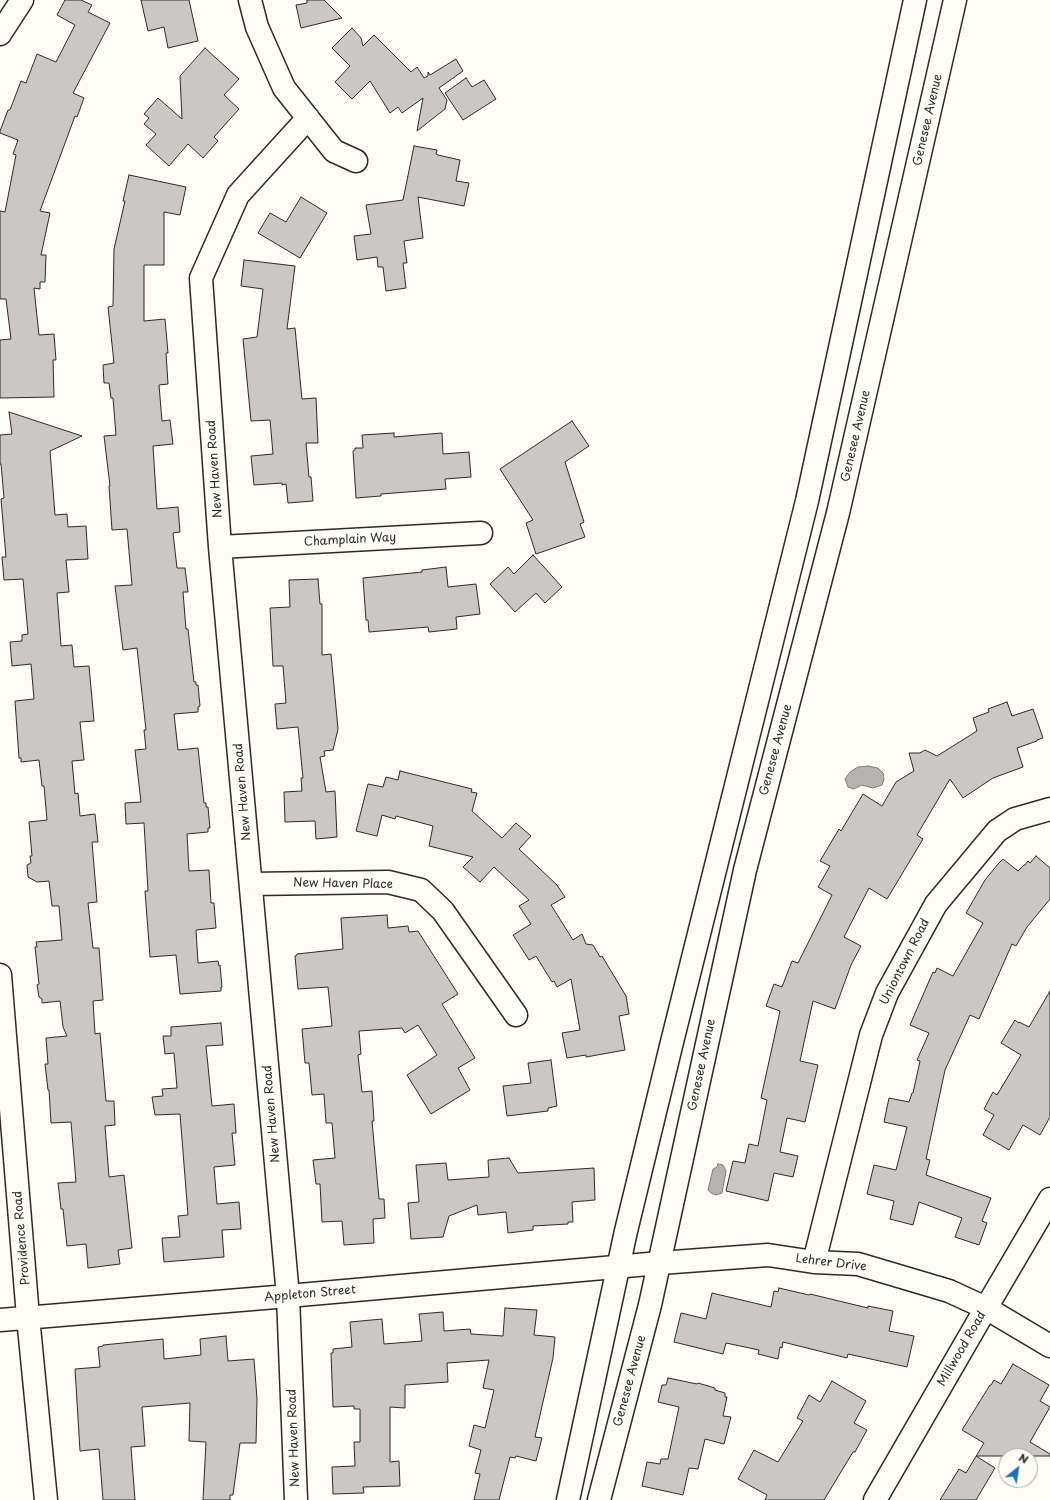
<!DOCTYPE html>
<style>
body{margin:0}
#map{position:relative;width:1050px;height:1500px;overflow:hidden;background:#fdfcf7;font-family:"Playpen Sans",sans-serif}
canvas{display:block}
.north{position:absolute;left:998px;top:1448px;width:40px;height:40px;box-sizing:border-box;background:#fdfcf7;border:1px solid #a9a8a5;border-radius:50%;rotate:30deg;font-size:11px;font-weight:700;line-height:16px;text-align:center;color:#2b2b2b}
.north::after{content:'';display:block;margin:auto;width:14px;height:18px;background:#1f6fb2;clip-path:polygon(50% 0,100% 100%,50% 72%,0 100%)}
</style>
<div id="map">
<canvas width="1050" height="1500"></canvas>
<div class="north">N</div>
</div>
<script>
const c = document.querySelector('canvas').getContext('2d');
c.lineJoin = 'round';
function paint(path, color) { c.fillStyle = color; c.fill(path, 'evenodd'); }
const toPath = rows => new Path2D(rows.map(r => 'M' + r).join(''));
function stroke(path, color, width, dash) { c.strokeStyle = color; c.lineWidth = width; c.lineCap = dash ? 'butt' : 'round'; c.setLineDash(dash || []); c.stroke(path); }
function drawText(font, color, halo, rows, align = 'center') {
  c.font = font + ' "Playpen Sans",sans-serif'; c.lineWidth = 3.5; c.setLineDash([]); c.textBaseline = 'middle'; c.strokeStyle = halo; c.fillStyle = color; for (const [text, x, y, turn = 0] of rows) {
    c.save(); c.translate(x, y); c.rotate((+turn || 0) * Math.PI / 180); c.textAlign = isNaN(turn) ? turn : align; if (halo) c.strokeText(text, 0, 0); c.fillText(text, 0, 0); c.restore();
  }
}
const water = toPath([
 [868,766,878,768,883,773,884,779,882,785,873,788,862,785,854,789,848,787,845,779,850,772,858,767,868,766],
 [718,1164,723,1165,726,1171,722,1193,716,1195,711,1193,708,1190,713,1169,717,1167,718,1164]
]);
paint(water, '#b5b4b1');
stroke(water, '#7e7d7b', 1);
const building = toPath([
 [65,0,81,0,92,5,88,12,110,23,73,93,84,98,77,117,75,116,40,211,50,213,41,255,46,255,45,282,40,282,40,289,34,288,39,335,54,334,56,360,53,360,54,397,0,398,0,340,11,339,6,299,0,299,0,211,5,212,16,155,13,154,18,140,0,133,0,131,8,110,10,110,21,81,26,83,37,54,56,62,75,25,57,15,65,0],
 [141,0,189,0,198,41,168,48,164,27,148,31,141,0],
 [307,0,324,0,342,18,301,28,296,5,307,3,307,0],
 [352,28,361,38,363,46,374,35,411,72,417,67,424,78,428,76,428,72,430,75,456,59,463,71,439,88,447,100,445,109,417,131,423,98,402,113,398,107,390,113,370,81,352,99,335,82,350,66,332,48,352,28],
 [205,48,239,79,224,95,239,109,214,137,218,141,203,158,188,144,169,166,146,145,156,134,144,124,149,118,144,114,158,98,182,119,180,76,205,48],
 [466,78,472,87,484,80,496,99,463,120,445,93,466,78],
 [414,146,437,150,436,154,438,155,460,160,456,181,469,183,464,206,418,197,423,238,404,241,407,263,403,263,406,288,386,291,383,267,378,267,377,257,357,260,354,236,371,234,366,205,403,200,414,146],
 [129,175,186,187,180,215,164,212,164,265,144,265,144,321,165,319,168,353,166,353,168,384,159,385,162,421,170,420,173,444,153,446,157,509,178,507,180,532,173,533,177,568,185,568,188,592,183,592,186,629,188,629,194,682,196,682,196,685,198,685,200,706,198,707,198,712,174,714,178,750,198,748,204,803,206,803,206,807,208,807,210,828,208,828,208,832,187,834,189,871,209,870,211,903,214,903,216,928,196,930,198,963,218,961,219,966,220,965,222,987,221,987,221,991,180,994,176,955,150,957,145,891,148,891,144,823,126,824,125,803,141,802,135,750,146,749,144,730,146,730,137,648,123,650,115,586,132,585,127,529,112,530,109,486,110,486,104,436,116,435,113,398,111,398,109,383,104,383,103,365,114,363,108,307,113,306,114,249,125,201,123,201,129,175],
 [301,197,327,213,300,258,258,233,270,213,286,222,301,197],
 [244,260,295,266,287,329,295,328,302,399,316,398,318,443,306,443,309,477,311,477,313,501,288,503,286,484,282,485,282,483,254,485,251,456,273,454,270,420,251,421,243,339,257,337,263,289,241,286,244,260],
 [9,412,82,436,50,451,55,515,67,514,68,527,86,526,88,559,66,560,69,592,57,593,61,646,72,645,74,667,89,666,94,721,80,722,84,760,72,761,75,794,78,793,80,816,95,814,98,842,92,842,97,902,88,903,93,948,99,948,103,1000,93,1001,95,1034,100,1033,106,1101,114,1101,115,1125,105,1126,109,1177,124,1175,132,1248,118,1250,120,1264,88,1268,86,1244,67,1246,63,1209,61,1209,58,1183,76,1182,71,1122,51,1123,49,1090,48,1090,45,1064,48,1064,46,1038,67,1036,63,1027,60,1001,42,1003,42,999,39,997,37,985,39,984,35,947,37,947,36,942,62,940,59,906,52,906,49,881,37,882,28,877,27,865,31,863,30,856,32,856,29,822,47,820,44,786,42,786,39,760,21,762,21,758,19,758,15,701,34,699,31,664,12,666,10,642,22,641,22,635,28,634,23,579,4,580,2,557,6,557,1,499,4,498,1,464,0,464,0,435,12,434,9,412],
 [572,421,589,446,565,462,584,522,580,524,585,537,536,554,526,523,533,520,500,469,572,421],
 [394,433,394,437,442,433,443,454,469,452,471,477,445,479,446,489,381,494,381,496,356,498,353,451,355,450,355,448,363,448,362,435,394,433],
 [533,555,562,587,545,603,536,593,515,612,490,584,508,567,514,574,533,555],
 [446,567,448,587,476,584,480,614,456,617,457,629,429,632,428,627,369,632,368,620,366,620,363,578,422,572,422,570,446,567],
 [318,579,320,604,322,604,322,655,331,654,338,729,333,750,324,751,325,756,320,757,326,792,335,791,337,837,316,839,315,821,285,822,284,792,302,791,301,778,303,778,298,727,277,729,275,704,286,703,283,666,273,666,270,608,290,607,289,580,318,579],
 [1007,702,1012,716,1033,709,1043,738,1037,740,1037,741,1017,748,1023,767,993,778,963,798,950,779,917,835,923,839,887,899,869,888,844,937,861,946,851,965,835,1009,813,1001,800,1061,818,1065,805,1122,787,1118,780,1152,798,1156,793,1177,774,1173,768,1201,726,1191,733,1161,745,1163,749,1144,758,1146,767,1100,761,1098,780,1011,766,1006,774,984,782,987,792,961,798,963,832,895,818,887,830,866,820,861,839,829,841,831,863,794,882,806,896,782,914,771,909,753,920,753,925,750,937,756,977,731,973,718,989,712,988,709,1007,702],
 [400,771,472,789,471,792,477,793,472,811,502,838,516,823,531,836,519,849,557,885,565,897,551,905,573,940,582,934,586,944,593,945,600,957,602,956,626,996,629,1014,619,1016,625,1050,586,1057,586,1055,567,1058,562,1033,580,1030,571,979,557,987,554,981,552,982,536,956,529,960,513,935,531,924,519,906,529,900,494,867,480,882,463,867,473,857,429,846,433,826,396,816,395,819,382,815,377,836,356,831,368,784,383,787,386,777,398,780,400,771],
 [1036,856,1050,868,1050,899,1027,927,1016,946,1012,944,979,1019,970,1015,945,1070,926,1159,930,1160,926,1175,991,1198,982,1221,987,1223,979,1245,955,1237,962,1218,919,1202,913,1225,890,1219,894,1201,867,1194,874,1165,896,1170,907,1127,884,1122,889,1098,909,1102,912,1093,913,1093,920,1061,917,1060,929,1033,910,1025,933,972,935,973,937,968,953,976,983,923,966,913,985,880,998,864,1003,859,1018,871,1024,865,1025,865,1028,861,1030,863,1036,856],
 [387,915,388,928,408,926,409,932,418,931,458,994,442,1004,475,1058,458,1068,470,1090,431,1114,407,1075,437,1055,418,1025,405,1033,402,1028,359,1031,361,1054,358,1055,362,1092,372,1091,374,1121,372,1121,379,1199,384,1199,385,1218,373,1219,374,1243,344,1245,342,1221,322,1222,320,1184,316,1184,313,1160,335,1158,332,1123,326,1123,324,1094,312,1095,309,1063,305,1063,302,1029,332,1026,328,987,298,989,295,956,297,955,297,954,343,949,341,918,387,915],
 [1050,991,1050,1117,1040,1135,1023,1125,1009,1150,983,1135,994,1115,984,1109,993,1092,997,1095,1021,1055,1001,1043,1015,1020,1019,1023,1019,1022,1029,1027,1050,991],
 [221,1023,223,1045,206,1046,212,1106,234,1104,236,1133,232,1133,235,1165,214,1167,217,1204,239,1202,241,1229,222,1230,224,1257,164,1262,162,1238,180,1237,178,1216,188,1215,180,1114,155,1115,152,1097,163,1096,162,1089,177,1088,174,1053,165,1054,163,1036,171,1036,171,1027,221,1023],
 [551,1060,557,1106,548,1108,548,1111,507,1116,503,1086,531,1083,528,1063,551,1060],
 [509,1158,518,1173,594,1168,595,1200,572,1202,573,1222,568,1222,568,1224,533,1226,533,1230,508,1233,506,1212,478,1215,477,1205,449,1216,443,1237,411,1239,408,1203,419,1202,416,1165,446,1163,448,1180,489,1177,488,1160,509,1158],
 [779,1288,809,1295,810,1294,868,1308,868,1306,893,1311,889,1331,914,1336,907,1367,848,1354,847,1358,783,1342,782,1348,780,1347,778,1359,758,1354,759,1350,726,1343,723,1354,674,1342,681,1313,706,1319,712,1293,771,1307,774,1291,778,1292,779,1288],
 [505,1308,537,1310,534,1335,555,1337,553,1358,535,1437,542,1438,536,1461,516,1456,515,1458,510,1457,499,1500,474,1500,480,1474,475,1473,481,1450,469,1446,474,1425,485,1428,494,1390,483,1388,489,1360,447,1363,448,1382,405,1385,405,1408,390,1407,390,1462,399,1461,400,1486,363,1487,364,1493,333,1494,332,1467,355,1466,354,1442,360,1442,360,1409,354,1409,354,1406,333,1407,331,1353,333,1353,333,1349,352,1347,350,1322,382,1319,384,1344,422,1341,419,1314,443,1312,444,1331,470,1329,471,1334,503,1336,505,1308],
 [226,1336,228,1361,254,1359,257,1399,256,1443,240,1443,233,1495,230,1495,230,1500,203,1500,206,1442,189,1441,190,1403,142,1407,145,1446,131,1447,135,1500,103,1500,99,1449,80,1451,75,1369,100,1367,98,1347,103,1346,103,1345,163,1339,164,1359,201,1355,200,1339,226,1336],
 [1013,1364,1049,1385,1040,1401,1050,1407,1030,1442,1050,1454,1050,1456,976,1456,995,1468,976,1500,940,1500,959,1469,966,1473,984,1443,962,1430,990,1385,991,1385,994,1380,1001,1384,1013,1364],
 [668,1378,697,1384,698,1383,715,1388,715,1390,725,1393,725,1397,727,1397,723,1416,731,1417,724,1444,705,1439,698,1469,689,1468,683,1495,642,1486,647,1462,660,1464,661,1459,668,1459,679,1407,658,1402,662,1385,666,1385,668,1378],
 [832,1381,866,1401,854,1423,867,1430,855,1452,853,1452,824,1500,765,1500,767,1495,738,1479,754,1450,778,1462,803,1421,797,1418,809,1395,820,1402,832,1381]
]);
paint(building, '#c9c8c4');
stroke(building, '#2b2b2b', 1);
const minor = toPath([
 [250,0,257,27,284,88,334,151,356,161],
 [0,34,22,0],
 [220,547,481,533],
 [251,884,388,882,421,890,443,911,516,1015],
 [0,975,28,1317,46,1500],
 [814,1262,871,1035,887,993,936,904,997,831,1015,819,1050,809],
 [0,1320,288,1296,660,1263,768,1255,814,1262,858,1264,949,1291,986,1308,1050,1346],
 [296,1500,288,1296,220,547,201,278,238,195,308,118],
 [875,1500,986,1308,1050,1199]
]);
const major = toPath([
 [568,1500,626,1231,672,1042,807,501,915,0],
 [599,1500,650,1305,745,870,838,513,955,0]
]);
stroke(minor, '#2b2b2b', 25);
stroke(major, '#2b2b2b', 25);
stroke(minor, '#fdfcf7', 22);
stroke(major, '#fdfcf7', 22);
drawText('12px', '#2b2b2b', '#fdfcf7', [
 ["Genesee Avenue",928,120,-77],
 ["Genesee Avenue",856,436,-77],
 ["New Haven Road",215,469,-94],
 ["Champlain Way",350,540,-3],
 ["Genesee Avenue",776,750,-75],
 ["New Haven Road",243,792,-95],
 ["New Haven Place",343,884,1],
 ["Uniontown Road",905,962,-63],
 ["Genesee Avenue",702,1065,-78],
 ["New Haven Road",272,1114,-95],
 ["Providence Road",22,1238,-95],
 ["Lehrer Drive",831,1263,7],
 ["Appleton Street",310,1294,-5],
 ["Millwood Road",962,1349,-60],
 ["Genesee Avenue",630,1381,-75],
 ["New Haven Road",294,1438,-92]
]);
</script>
